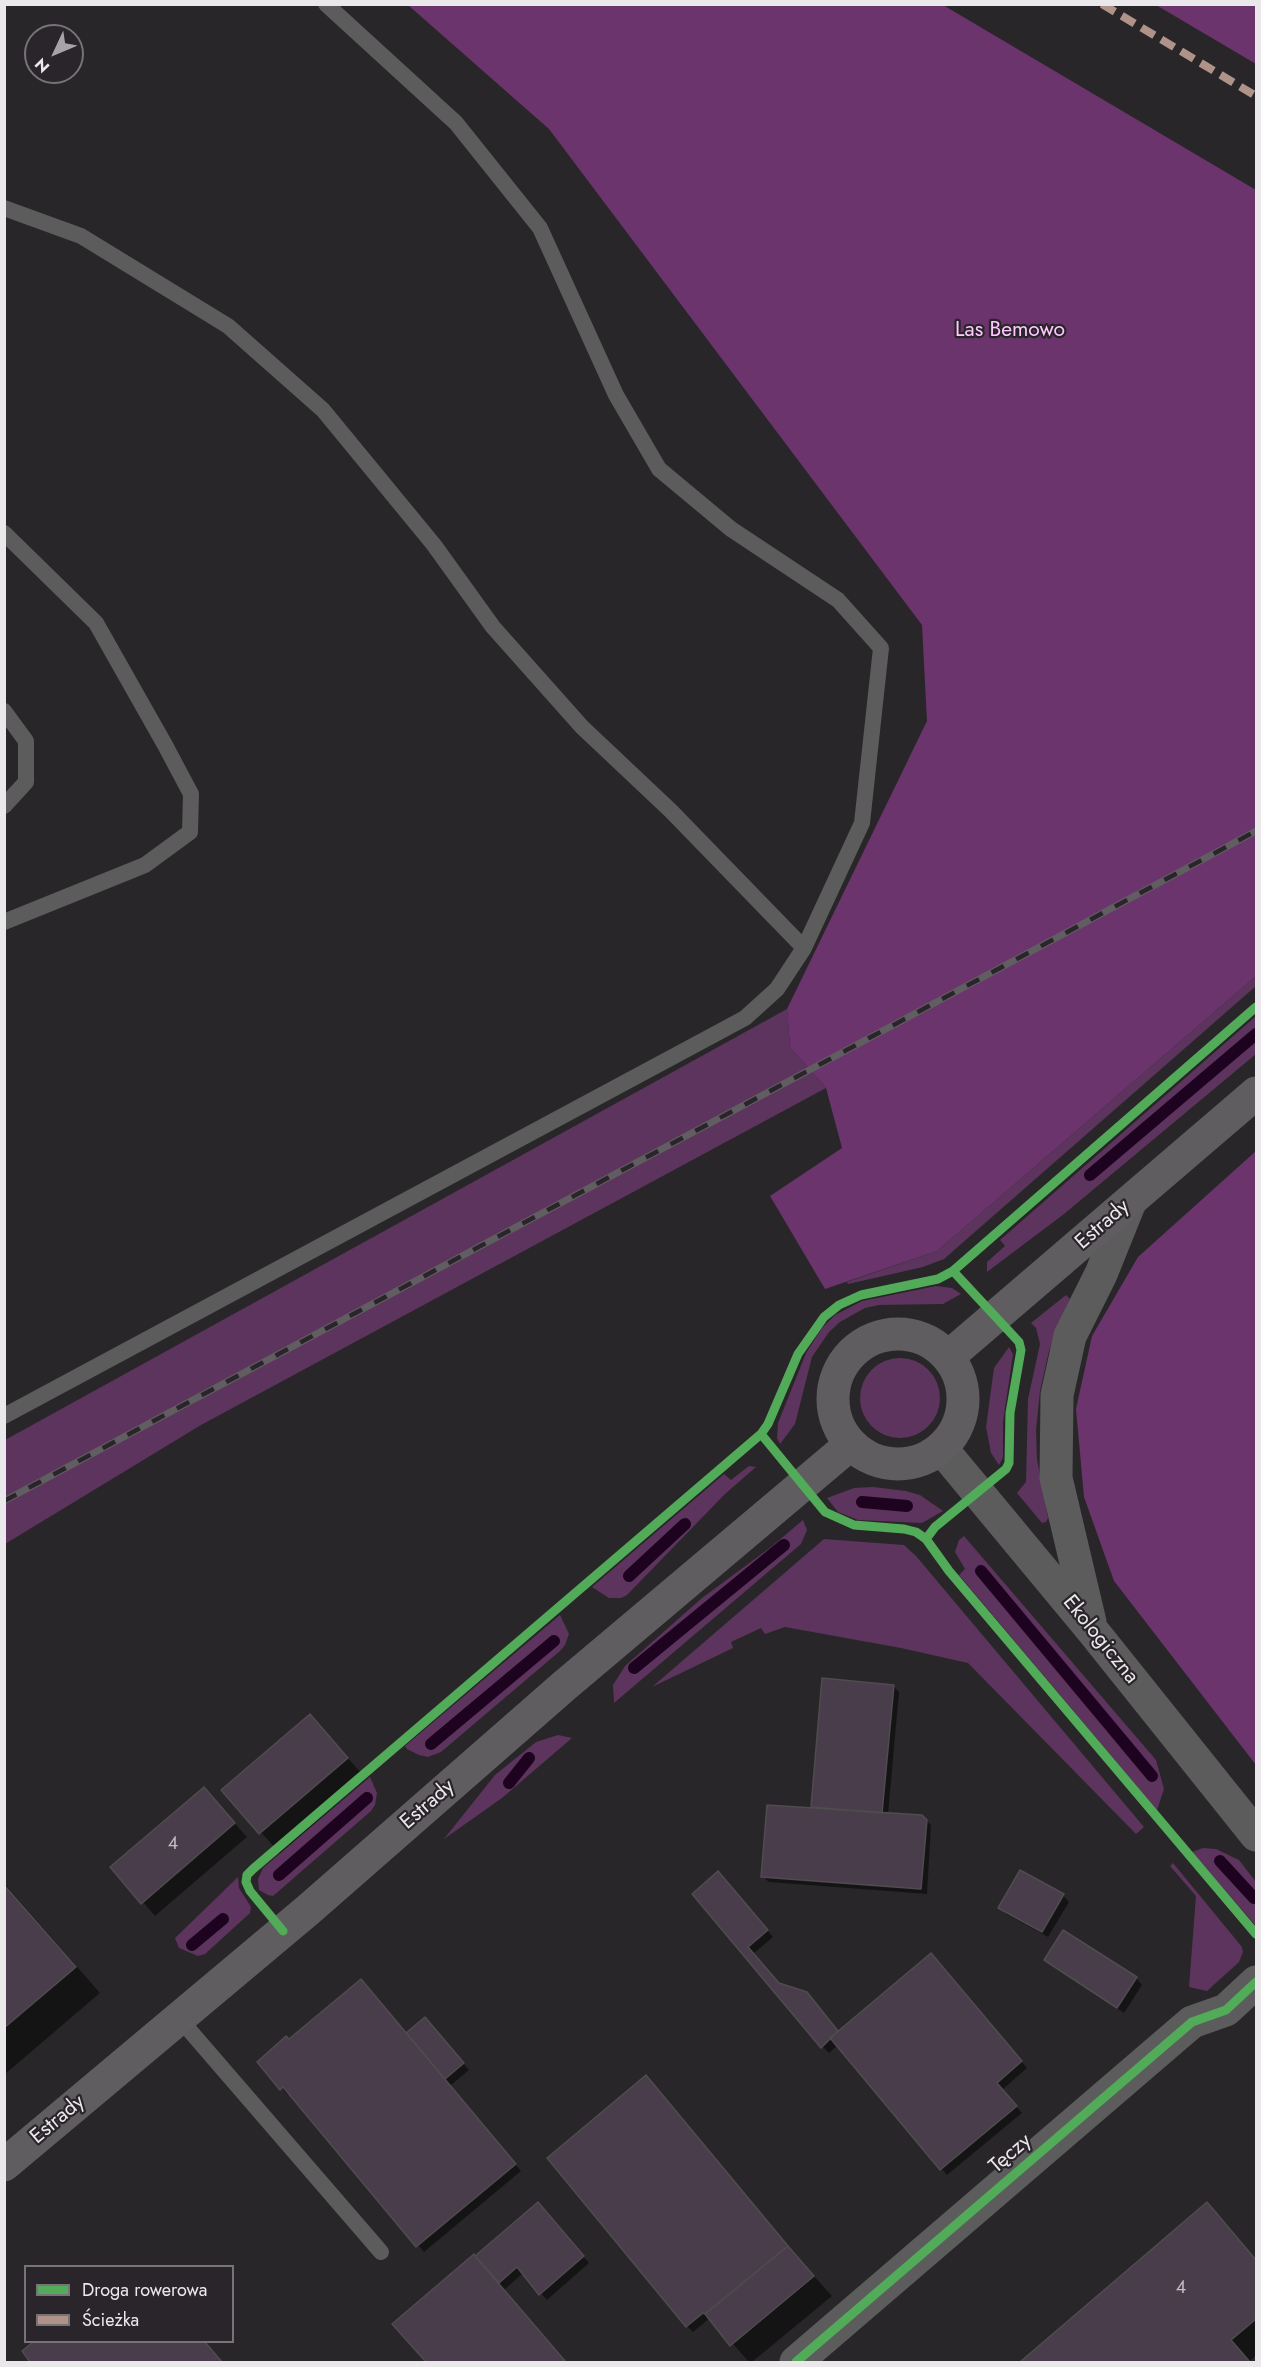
<!DOCTYPE html>
<meta charset="utf-8">
<style>
body{margin:0}
#map{position:relative;width:1261px;height:2367px;overflow:hidden;background:#292629;font-family:Jost,sans-serif}
canvas{display:block}
.frame{position:absolute;inset:0;border:6px solid #ebe8eb;pointer-events:none}
.legend{position:absolute;left:24px;top:2265px;width:210px;height:78px;box-sizing:border-box;background:#2a252a;border:2px solid #777377;margin:0;padding:8px 10px;list-style:none;font-size:18px;color:#ebe8eb}
.legend li{display:flex;align-items:center;gap:12px;height:30px}
.legend b{width:30px;border:2px solid #777377}
.north{position:absolute;left:24px;top:24px;width:60px;height:60px;box-sizing:border-box;background:#2a252a;border:2px solid #777377;border-radius:50%;rotate:226deg;font-size:16px;font-weight:700;line-height:24px;text-align:center;color:#ebe8eb}
.north::after{content:'';display:block;margin:auto;width:21px;height:27px;background:#a7a4a7;clip-path:polygon(50% 0,100% 100%,50% 72%,0 100%)}
</style>
<div id="map">
<canvas width="1261" height="2367"></canvas>
<div class="frame"></div>
<ul class="legend">
<li><b style="height:8px;background:#51ab58"></b>Droga rowerowa</li>
<li><b style="height:8px;background:#af9288"></b>Ścieżka</li>
</ul>
<div class="north">N</div>
</div>
<script>
const c = document.querySelector('canvas').getContext('2d');
c.lineJoin = 'round';
function paint(path, color) { c.fillStyle = color; c.fill(path, 'evenodd'); }
const toPath = rows => new Path2D(rows.map(r => 'M' + r).join(''));
function stroke(path, color, width, dash) { c.strokeStyle = color; c.lineWidth = width; c.lineCap = dash ? 'butt' : 'round'; c.setLineDash(dash || []); c.stroke(path); }
function drawText(font, color, halo, rows, align = 'center') {
  c.font = font + ' Jost,sans-serif'; c.lineWidth = 4.5; c.setLineDash([]); c.textBaseline = 'middle'; c.strokeStyle = halo; c.fillStyle = color; for (const [text, x, y, turn = 0] of rows) {
    c.save(); c.translate(x, y); c.rotate((+turn || 0) * Math.PI / 180); c.textAlign = isNaN(turn) ? turn : align; if (halo) c.strokeText(text, 0, 0); c.fillText(text, 0, 0); c.restore();
  }
}
paint(toPath([
 [1256,976,1256,986,944,1259,923,1267,848,1284,847,1282,937,1251],
 [787,1009,790,1047,826,1088,201,1425,5,1544,5,1440],
 [1256,1016,1256,1054,1064,1214,987,1272,987,1262,1005,1246,1000,1240],
 [936,1286,952,1288,961,1294,943,1304,879,1305,865,1308,840,1322,829,1332,812,1357,795,1424,780,1444,777,1438,778,1423,806,1353,822,1328,835,1315,862,1301],
 [1066,1295,1070,1299,1049,1351,1040,1391,1036,1430,1037,1459,1048,1518,1046,1522,1042,1523,1017,1493,1026,1482,1028,1399,1040,1344,1036,1328,1031,1323],
 [1009,1347,1013,1354,1003,1422,1003,1457,999,1465,991,1453,986,1427,994,1368],
 '860 1398a40 40 0 1 1 80 0a40 40 0 1 1-80 0Z',
 [749,1466,756,1467,725,1494,627,1595,621,1598,609,1598,592,1587,724,1474,731,1480],
 [873,1487,906,1491,920,1495,943,1511,922,1523,858,1520,838,1512,827,1498,854,1488],
 [803,1520,807,1530,801,1544,614,1703,613,1685,625,1666,702,1598,771,1547],
 [964,1536,1156,1760,1164,1789,1157,1810,959,1575,965,1569,955,1552,959,1540],
 [824,1539,904,1545,916,1556,1144,1827,1136,1834,968,1663,901,1648,785,1627,765,1634,761,1628,731,1642,733,1648,652,1687],
 [560,1615,569,1634,565,1645,560,1651,441,1752,428,1757,419,1755,407,1749,405,1746],
 [558,1735,572,1738,502,1798,444,1839,495,1775,536,1742],
 [370,1777,377,1793,375,1805,371,1811,273,1896,268,1895,259,1890,258,1879,263,1868],
 [1203,1848,1216,1849,1239,1860,1256,1882,1256,1926,1192,1852],
 [1173,1863,1242,1947,1243,1952,1239,1962,1207,1991,1189,1987,1196,1896,1170,1866],
 [238,1877,239,1888,251,1907,250,1913,205,1954,198,1956,179,1948,175,1938]
]), '#5c345d');
paint(toPath([
 [408,5,943,5,1256,190,1256,976,937,1251,825,1289,770,1196,842,1148,826,1088,790,1047,787,1009,927,721,922,625,549,129],
 [1156,5,1256,5,1256,64],
 [1256,1151,1256,1765,1114,1581,1084,1497,1076,1409,1092,1336,1138,1257]
]), '#6b346d');
paint(toPath([
 [893,1686,899,1692,888,1815,924,1818,931,1825,927,1894,769,1882,762,1876,817,1810,813,1806],
 [309,1716,366,1778,280,1853,223,1791],
 [204,1789,247,1837,155,1916,113,1867],
 [725,1879,773,1937,753,1954,780,1985,813,2000,839,2033,937,1961,1027,2068,1002,2090,1022,2113,947,2175,838,2045,829,2053,823,2047,694,1894],
 [4,1883,100,1993,4,2075],
 [1063,1895,1069,1902,1048,1937,1006,1914,1000,1908],
 [1046,1960,1136,1978,1142,1985,1124,2013],
 [431,2025,469,2070,450,2086,521,2171,424,2252,290,2093,288,2095,259,2062,289,2041,406,2035],
 [549,2158,794,2254,832,2296,752,2362,749,2362,710,2318,693,2332,687,2326],
 [538,2204,589,2263,547,2300,523,2273,504,2290,567,2362,427,2362,395,2324],
 [1207,2204,1256,2259,1256,2355,1250,2361,1251,2362,1022,2362],
 [35,2342,205,2342,223,2362,33,2362,24,2351]
]), '#0007');
stroke(toPath([
 [1090,1175,1256,1034],
 [862,1502,907,1506],
 [981,1571,1152,1776],
 [629,1576,685,1524],
 [634,1668,784,1545],
 [431,1744,554,1641],
 [509,1783,529,1758],
 [1220,1861,1254,1898],
 [279,1875,367,1798],
 [192,1945,223,1919]
]), '#1e0320', 12);
const building = toPath([
 [822,1678,894,1685,882,1813,811,1807,822,1678],
 [310,1714,348,1758,259,1834,221,1790,310,1714],
 [204,1787,235,1823,141,1904,110,1867,204,1787],
 [767,1805,922,1815,927,1820,921,1889,761,1877,767,1805],
 [1020,1870,1064,1894,1042,1932,998,1908,1020,1870],
 [718,1871,768,1930,748,1947,779,1983,807,1992,838,2031,821,2048,692,1894,718,1871],
 [4,1885,76,1967,4,2028,4,1885],
 [1063,1930,1137,1977,1117,2008,1044,1960,1063,1930],
 [931,1953,1022,2061,997,2083,1017,2106,940,2170,830,2038,931,1953],
 [361,1979,516,2164,416,2247,283,2087,280,2090,257,2062,286,2036,289,2039,361,1979],
 [425,2017,464,2063,445,2079,406,2033,425,2017],
 [646,2075,788,2246,705,2314,703,2313,686,2327,547,2158,646,2075],
 [538,2202,584,2256,539,2295,517,2267,499,2283,475,2256,538,2202],
 [1207,2202,1256,2260,1256,2319,1231,2340,1250,2362,1020,2362,1207,2202],
 [788,2246,814,2276,730,2346,705,2314,788,2246],
 [474,2254,475,2256,566,2362,426,2362,392,2324,474,2254],
 [33,2342,205,2342,222,2362,30,2362,22,2351,33,2342]
]);
paint(building, '#4a3d4b');
stroke(building, '#4f4c4f', 1.5);
stroke(toPath([
 [4,208,81,236,228,326,323,410,434,545,493,627,582,727,671,811,804,948],
 [4,533,96,623,165,745,191,794,190,832,145,865,4,922],
 [4,711,26,741,26,782,4,806],
 [4,1416,745,1018,777,989,804,948,862,823,881,648,838,600,731,529,659,469,616,395,540,228,456,123,326,4],
 [178,2017,381,2252]
]), '#5c5c5c', 16);
stroke(toPath([
 [796,2362,1192,2022,1226,2010,1256,1982]
]), '#5c5c5c', 33);
stroke(toPath([
 [941,1448,1092,1630,1256,1835],
 [1090,1622,1056,1478,1057,1395,1070,1336,1101,1274,1130,1202]
]), '#5c5c5c', 33);
stroke(toPath([
 '833 1399a65 65 0 1 1 130 0a65 65 0 1 1-130 0Z',
 [948,1357,1256,1093],
 [4,2165,308,1910,564,1686,851,1444]
]), '#5f5d5f', 33);
const rail = toPath([
 [4,1501,1256,831]
]);
stroke(rail, '#605e60', 7);
stroke(rail, '#2a252a', 4.5, [14]);
stroke(toPath([
 [1102,4,1256,96]
]), '#af9288', 8, [15, 8]);
stroke(toPath([
 [761,1434,825,1512,854,1525,904,1529,916,1532,926,1539,949,1571,1256,1934],
 [926,1539,935,1527,1006,1469,1009,1463,1010,1413,1021,1350,1019,1342,953,1271],
 [283,1931,250,1891,246,1882,247,1875,253,1869,761,1434,768,1424,798,1354,824,1317,839,1305,861,1295,938,1279,953,1271,1256,1007],
 [796,2362,1192,2022,1226,2010,1256,1982]
]), '#51ab58', 9);
drawText('18px', '#c3bdc3', null, [
 ["4",173,1845],
 ["4",1181,2289]
]);
drawText('21px', '#ffc9ff', '#2a252a', [
 ["Las Bemowo",1010,331]
]);
drawText('21px', '#ebe8eb', '#2a252a', [
 ["Estrady",1103,1225,-41],
 ["Ekologiczna",1100,1640,51],
 ["Estrady",428,1805,-41],
 ["Estrady",58,2120,-40],
 ["Tęczy",1011,2154,-41]
]);
</script>
